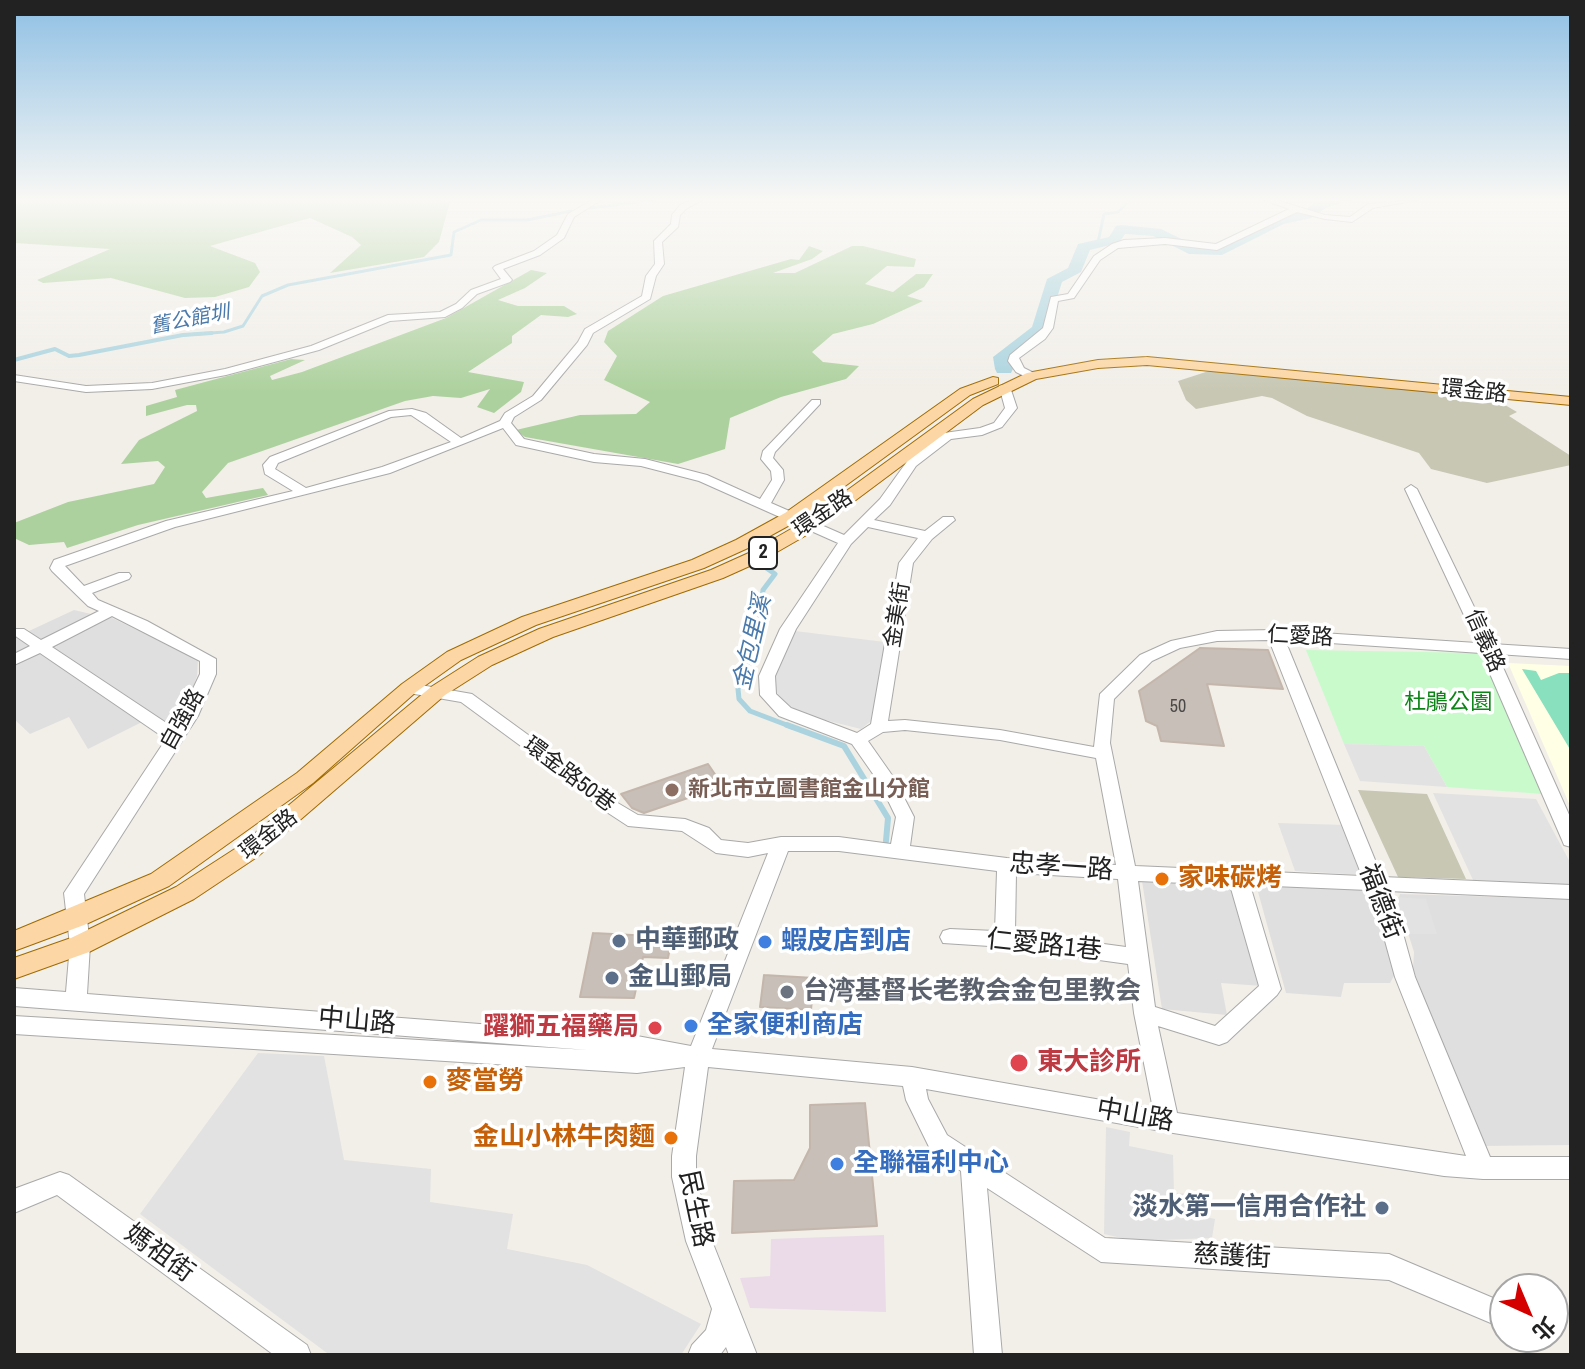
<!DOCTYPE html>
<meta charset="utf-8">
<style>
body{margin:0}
#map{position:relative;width:1585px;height:1369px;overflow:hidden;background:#f2efe9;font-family:"Archivo Narrow","Noto Sans TC",sans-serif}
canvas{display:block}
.frame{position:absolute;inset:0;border:16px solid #222;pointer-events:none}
.north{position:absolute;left:1489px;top:1273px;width:80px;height:80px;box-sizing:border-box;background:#fff;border:2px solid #a7a7a7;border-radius:50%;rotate:136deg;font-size:22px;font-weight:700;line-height:32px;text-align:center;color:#222}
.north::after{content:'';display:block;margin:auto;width:28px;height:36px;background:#d40000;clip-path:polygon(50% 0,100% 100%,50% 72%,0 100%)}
</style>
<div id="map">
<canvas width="1585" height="1369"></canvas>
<div class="frame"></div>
<div class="north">北</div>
</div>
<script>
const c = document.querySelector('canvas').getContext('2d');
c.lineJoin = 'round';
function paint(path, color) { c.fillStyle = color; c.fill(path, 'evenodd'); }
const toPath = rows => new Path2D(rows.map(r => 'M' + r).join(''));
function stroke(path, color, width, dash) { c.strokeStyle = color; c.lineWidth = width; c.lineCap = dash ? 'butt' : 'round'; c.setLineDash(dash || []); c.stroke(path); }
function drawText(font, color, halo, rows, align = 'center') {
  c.font = font + ' "Archivo Narrow","Noto Sans TC",sans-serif'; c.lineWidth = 7; c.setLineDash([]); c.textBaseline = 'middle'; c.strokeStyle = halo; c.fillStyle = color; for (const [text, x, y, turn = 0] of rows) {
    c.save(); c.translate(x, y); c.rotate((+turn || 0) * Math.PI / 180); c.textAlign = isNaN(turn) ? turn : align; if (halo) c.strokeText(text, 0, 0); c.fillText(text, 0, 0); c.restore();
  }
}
paint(toPath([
 [74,610,91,614,98,611,198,660,197,676,184,712,164,734,146,720,88,749,69,717,30,734,14,719,14,638],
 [1142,881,1229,884,1262,986,1221,983,1227,1015,1162,1009],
 [1255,881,1369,887,1399,967,1390,983,1344,983,1341,997,1286,993],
 [1400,894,1571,899,1571,1145,1481,1146,1413,969,1414,952,1398,901]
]), '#e0dfdf');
paint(toPath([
 [884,1235,886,1312,750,1308,740,1278,770,1276,771,1239]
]), '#ebdbe8');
paint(toPath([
 [1508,663,1571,666,1571,808]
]), '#ffffe5');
paint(toPath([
 [1212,370,1493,398,1517,412,1509,416,1571,456,1571,465,1487,483,1431,469,1419,453,1307,416,1272,398,1262,396,1196,409,1186,400,1178,381],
 [1358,790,1427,794,1466,879,1398,877]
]), '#c7c7b4');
paint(toPath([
 [14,200,436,200,450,202,439,242,424,257,330,273,361,245,352,237,310,218,210,246,255,263,260,272,249,287,215,297,185,298,111,278,43,283,37,280,110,249,14,243],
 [809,246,823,251,812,259,773,273,795,273,852,246,863,246,916,259,914,267,887,266,865,284,893,292,916,274,933,274,924,287,907,296,923,301,873,324,833,334,812,352,823,362,859,366,846,379,781,397,730,418,725,449,678,464,525,437,516,430,580,415,636,414,650,402,604,380,617,356,604,342,608,331,663,296,791,259,799,260],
 [531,270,547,273,525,288,498,300,518,306,564,306,577,314,568,317,541,315,512,336,512,343,468,372,524,382,521,392,494,413,477,407,490,389,461,398,433,396,405,401,228,463,202,492,206,498,263,488,268,495,138,525,67,548,64,542,29,545,14,538,14,523,68,502,154,484,165,467,158,461,121,464,139,440,197,411,196,405,187,405,146,416,146,406,177,397,175,390,291,359,305,360,270,376,272,380,302,372,446,318]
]), '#add19e');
paint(toPath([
 [1306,650,1480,653,1543,794,1447,787,1424,746,1344,744]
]), '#c8facc');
paint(toPath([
 [1522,669,1536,671,1541,680,1559,673,1571,673,1571,751]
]), '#88e0be');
paint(toPath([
 [795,631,885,642,871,721,861,729,801,714,775,694,771,681],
 [1344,744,1424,746,1447,787,1360,781],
 [1433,793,1536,799,1571,864,1571,886,1473,880],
 [1278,823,1344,825,1363,875,1295,871],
 [1395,897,1426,899,1437,934,1406,934],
 [258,1053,324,1056,344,1160,431,1169,430,1202,513,1214,507,1249,587,1265,701,1324,681,1355,327,1353,140,1214],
 [1106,1127,1130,1132,1129,1146,1173,1155,1174,1193,1191,1194,1196,1215,1215,1219,1212,1238,1135,1241,1104,1234]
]), '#e2e2e2');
stroke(toPath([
 [590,208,655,200],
 [1098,242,1104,214,1118,212,1130,200],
 [184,335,224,332,243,326,262,296,288,285,451,255,454,232,481,220,527,220,571,211]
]), '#aad3df', 3);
stroke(toPath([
 [14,360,55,349,69,356,79,355,183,335,212,333]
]), '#aad3df', 4);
stroke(toPath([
 [762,565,775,574,763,590,758,636,738,689,739,699,750,711,792,727]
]), '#aad3df', 5);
stroke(toPath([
 [787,725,844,746,888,818,886,841]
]), '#aad3df', 6);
paint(toPath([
 [1351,200,1326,208,1311,218,1284,224,1222,255,1189,254,1153,236,1125,234,1119,243,1090,250,1081,272,1062,282,1046,333,1012,359,1013,369,1011,373,997,373,995,369,993,357,1032,327,1047,279,1068,268,1078,244,1109,237,1116,226,1121,225,1161,229,1192,244,1219,245,1274,218,1301,212,1316,202,1351,200]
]), '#aad3df');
const building = toPath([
 [1200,648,1268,650,1283,689,1207,684,1224,746,1161,741,1157,726,1146,721,1139,691,1200,648],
 [708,764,723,786,644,813,632,808,621,794,708,764],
 [593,933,672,937,668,958,643,957,634,998,580,997,593,933],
 [764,975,814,978,811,1010,760,1007,764,975],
 [865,1103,877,1226,732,1233,734,1181,794,1180,810,1148,810,1105,865,1103]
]);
paint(building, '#c7bfb8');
stroke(building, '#c4b6ab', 2);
const minor = toPath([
 [592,200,601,200,574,217,564,238,540,255,503,269,512,280,510,282,477,294,462,308,445,317,390,321,319,350,226,375,152,389,86,392,14,381,14,375,86,386,152,383,225,369,311,346,388,315,440,312,456,304,471,290,501,279,493,268,495,266,534,251,557,235,568,214,592,200],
 [692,200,702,200,686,209,680,215,678,227,662,242,664,264,656,276,650,299,593,333,587,345,541,400,514,417,511,423,524,439,594,454,645,459,707,475,760,499,772,480,771,471,761,459,763,451,812,400,820,400,820,404,775,452,773,458,783,470,784,480,771,503,844,535,880,499,908,460,944,433,980,428,994,423,1005,408,999,386,1009,384,1017,408,1002,427,982,435,951,439,916,466,890,505,874,520,925,531,943,517,953,517,955,520,932,539,913,563,888,721,905,720,1000,730,1094,747,1100,694,1140,655,1171,641,1217,631,1275,630,1477,643,1405,489,1411,485,1417,489,1492,644,1571,649,1571,659,1497,654,1571,819,1571,847,1564,845,1562,840,1481,653,1285,640,1382,877,1571,885,1571,899,1388,891,1399,919,1415,977,1490,1157,1571,1157,1571,1179,1483,1179,1444,1176,1167,1132,926,1089,928,1099,947,1135,1105,1238,1389,1254,1505,1303,1505,1329,1389,1280,1101,1262,987,1188,1002,1355,974,1355,961,1171,931,1151,906,1100,903,1086,708,1067,696,1156,696,1177,712,1241,757,1355,729,1355,726,1347,720,1355,688,1355,692,1345,706,1330,712,1309,686,1241,672,1177,672,1156,685,1067,637,1073,14,1034,14,1016,588,1050,14,1006,14,988,66,992,70,945,64,893,166,739,40,653,14,665,14,654,30,646,14,635,14,629,24,629,41,640,99,611,88,606,52,571,50,568,54,560,166,521,293,491,265,474,263,465,270,457,389,411,412,409,426,413,461,438,500,421,505,413,533,396,578,342,585,329,642,296,646,276,655,264,654,241,671,224,672,215,680,205,692,200],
 [411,415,451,442,382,467,306,488,275,469,278,463,391,417,411,415],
 [503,428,516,445,594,462,641,466,699,481,838,543,780,629,759,676,760,695,779,716,852,744,880,784,896,817,891,844,839,837,781,837,748,843,721,840,709,828,685,819,638,815,611,799,575,769,472,694,409,683,401,688,403,692,461,702,563,777,599,807,628,826,682,831,716,853,748,857,768,853,691,1046,637,1036,87,994,90,945,84,894,198,716,216,674,216,659,147,621,98,600,92,593,129,579,131,576,129,573,119,573,84,586,65,566,175,527,390,473,503,428],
 [868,527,918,538,899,563,871,724,857,733,791,708,776,694,775,676,796,629,851,544,868,527],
 [112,616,200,661,200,674,174,728,52,647,112,616],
 [1269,640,1362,876,1135,866,1110,743,1114,699,1152,661,1180,648,1217,641,1269,640],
 [905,730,1000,740,1096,758,1116,865,1007,858,910,846,914,817,894,778,868,741,883,732,905,730],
 [788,851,839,851,997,871,995,931,950,929,943,931,940,937,943,943,1005,947,1128,964,1134,1013,1153,1109,912,1067,712,1049,788,851],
 [1016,873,1118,879,1126,947,1015,932,1016,873],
 [1138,881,1230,885,1259,986,1215,1026,1155,1007,1138,881],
 [1250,885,1368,890,1379,919,1395,977,1466,1156,1177,1113,1158,1026,1219,1045,1227,1042,1277,995,1281,989,1250,885],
 [1264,200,1276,200,1325,215,1350,217,1368,204,1418,200,1373,208,1352,222,1325,219,1297,212,1217,250,1165,244,1118,248,1100,260,1074,298,1058,301,1053,328,1045,339,1019,358,1024,368,1036,374,1036,378,1028,378,1016,372,1008,361,1010,355,1043,328,1051,297,1068,294,1094,256,1112,244,1124,240,1165,238,1216,244,1289,209,1264,200],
 [60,1172,69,1175,307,1345,311,1355,274,1355,57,1195,14,1213,14,1189,60,1172]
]);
const major = toPath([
 [1147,357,1571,397,1571,405,1147,365,1098,368,1036,379,983,405,817,529,763,560,723,578,553,637,492,665,445,695,257,857,194,899,89,952,14,979,14,958,71,938,176,887,241,845,431,687,478,657,539,629,711,570,751,552,805,521,973,399,1027,373,1098,360,1147,357],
 [993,377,998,378,998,384,970,395,797,521,748,548,704,568,536,625,461,660,416,692,313,783,169,886,84,925,14,951,14,931,151,874,297,773,402,684,447,652,522,617,692,560,736,540,785,513,960,389,993,377]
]);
stroke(minor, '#a9a9a9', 2);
stroke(major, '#a06b00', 2);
paint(minor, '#fff');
paint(major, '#fcd6a4');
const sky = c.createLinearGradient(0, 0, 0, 392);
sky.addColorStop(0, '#8fc0e4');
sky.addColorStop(0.51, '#f9f8f5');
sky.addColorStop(1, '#f9f8f500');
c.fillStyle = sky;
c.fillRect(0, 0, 1585, 392);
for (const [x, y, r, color] of [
 [672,790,8,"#8d6e63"],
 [1162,879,8,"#e8710a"],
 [619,941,8,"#5c6f8a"],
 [765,942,8,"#3f7fe0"],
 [612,978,8,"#5c6f8a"],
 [787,992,8,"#6b7280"],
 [691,1026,8,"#3f7fe0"],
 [655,1028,8,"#e0444e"],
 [1019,1063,10,"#e0444e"],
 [430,1082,8,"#e8710a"],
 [671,1138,8,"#e8710a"],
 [837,1164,8,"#3f7fe0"],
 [1382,1208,8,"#5c6f8a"]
]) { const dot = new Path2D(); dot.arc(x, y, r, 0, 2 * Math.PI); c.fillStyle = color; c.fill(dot); stroke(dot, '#fff', 3); }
drawText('18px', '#4b4948', null, [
 ["50",1178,707]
]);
drawText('italic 20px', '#4a7aab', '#fff', [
 ["舊公館圳",190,320,-11]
]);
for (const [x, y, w] of [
 [763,553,28]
]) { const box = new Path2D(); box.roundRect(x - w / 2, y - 16, w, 32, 6); c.fillStyle = '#fff'; c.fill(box); stroke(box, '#222', 2); }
drawText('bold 20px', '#222', null, [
 ["2",763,553]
]);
drawText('22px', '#222', '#fff', [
 ["環金路",1474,392,6],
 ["環金路",823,514,-34],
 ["金美街",898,615,-81],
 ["仁愛路",1300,637,3],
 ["信義路",1484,641,66],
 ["自強路",183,720,-61],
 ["環金路50巷",569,775,37],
 ["環金路",269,835,-38]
]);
drawText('22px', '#0c8416', '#fff', [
 ["杜鵑公園",1448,703]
]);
drawText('bold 22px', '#785e54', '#fff', [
 ["新北市立圖書館金山分館",688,790]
], 'left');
drawText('italic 24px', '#4a7aab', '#fff', [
 ["金包里溪",753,643,-77]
]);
drawText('26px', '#222', '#fff', [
 ["忠孝一路",1061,868,4],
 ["福德街",1380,902,69],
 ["仁愛路1巷",1044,946,6],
 ["中山路",357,1022,5],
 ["中山路",1135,1116,10],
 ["民生路",695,1209,78],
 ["媽祖街",159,1254,36],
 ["慈護街",1232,1257,3]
]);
drawText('bold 26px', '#c56008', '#fff', [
 ["家味碳烤",1178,879],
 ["麥當勞",446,1082],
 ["金山小林牛肉麵",655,1138,"right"]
], 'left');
drawText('bold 26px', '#4e5e75', '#fff', [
 ["中華郵政",635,941],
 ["金山郵局",628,978],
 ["淡水第一信用合作社",1366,1208,"right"]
], 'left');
drawText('bold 26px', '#366cbe', '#fff', [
 ["蝦皮店到店",781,942],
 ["全家便利商店",707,1026],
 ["全聯福利中心",853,1164]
], 'left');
drawText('bold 26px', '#5b616d', '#fff', [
 ["台湾基督长老教会金包里教会",803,992]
], 'left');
drawText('bold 26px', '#be3a42', '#fff', [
 ["躍獅五福藥局",639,1028],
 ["東大診所",1037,1063,"left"]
], 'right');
</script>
